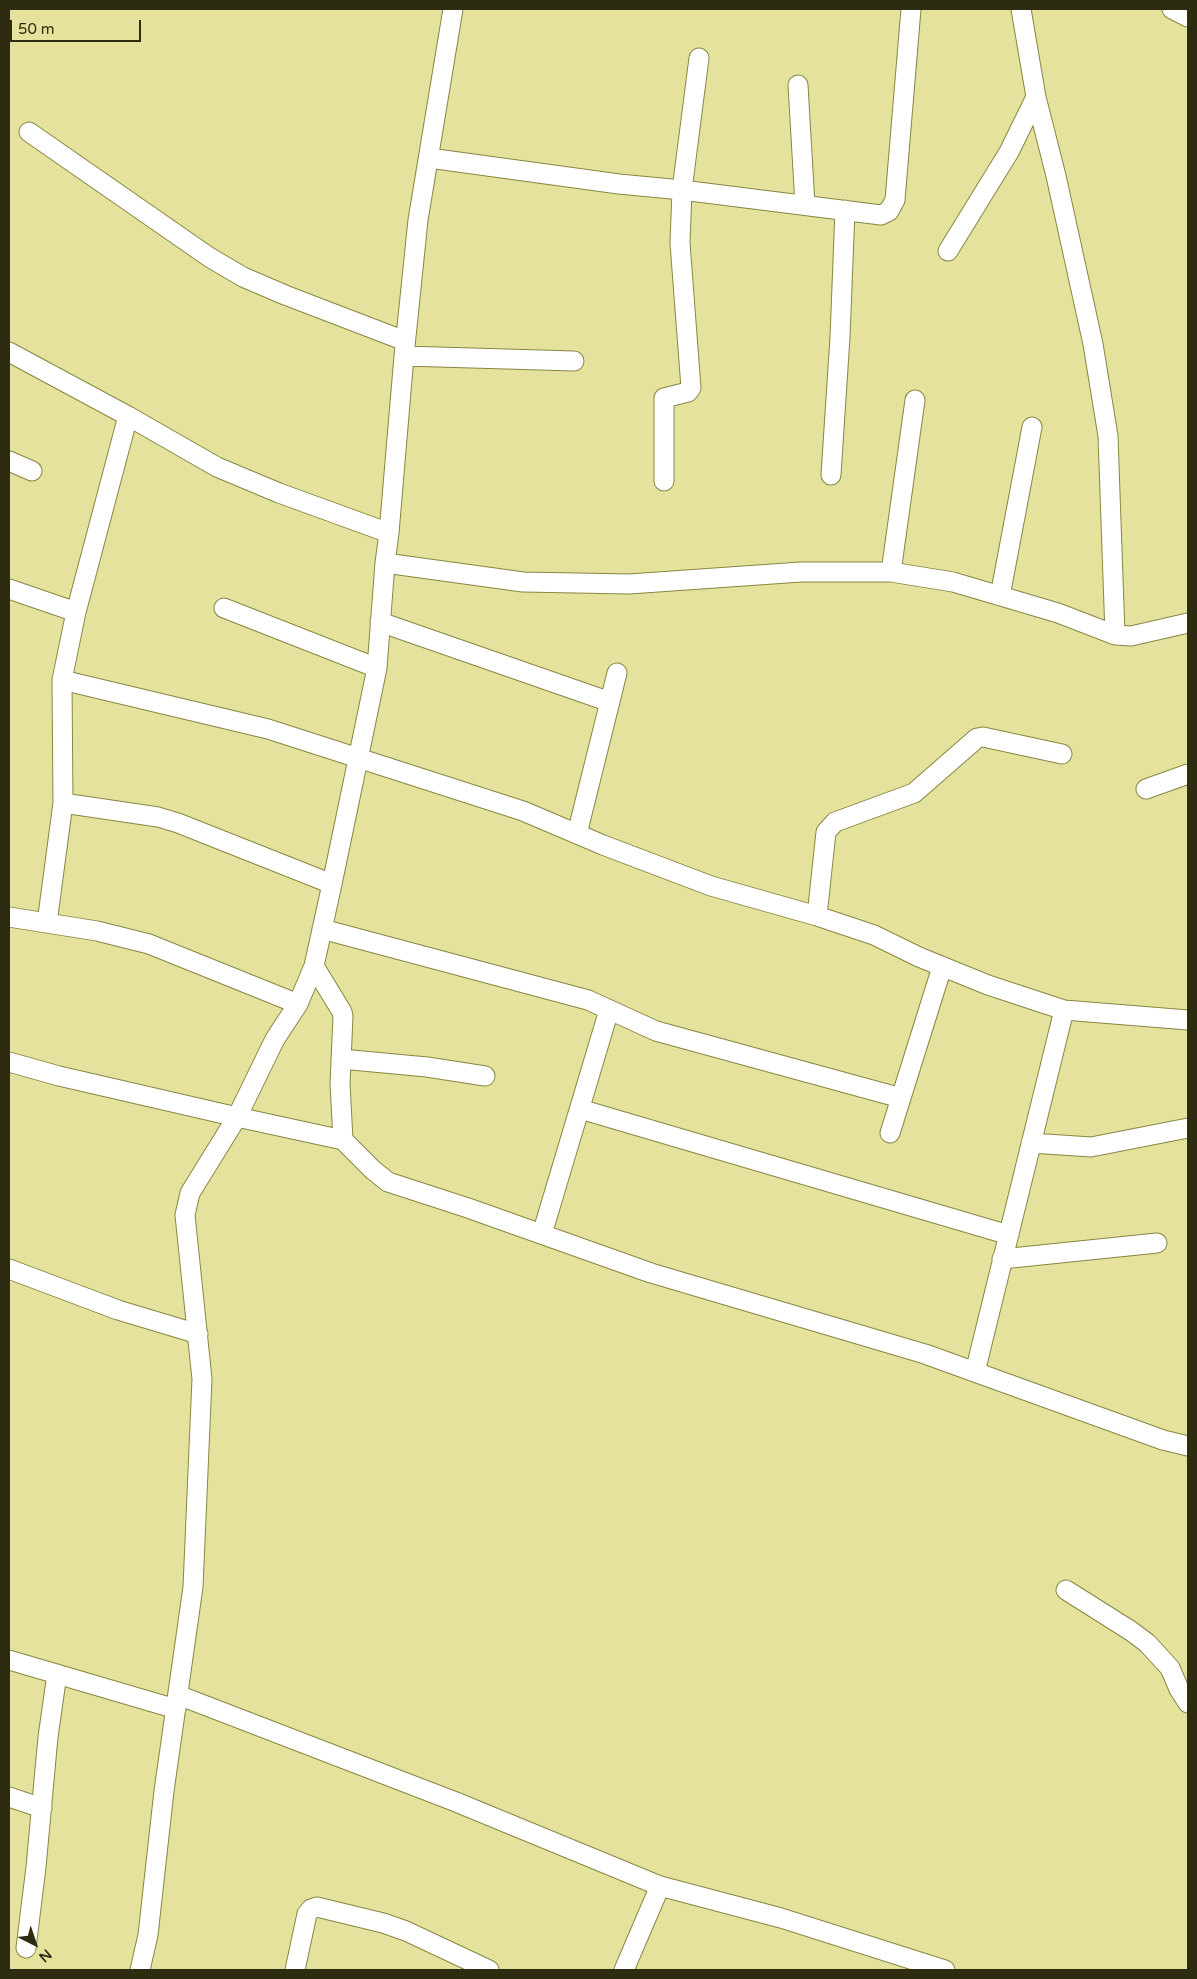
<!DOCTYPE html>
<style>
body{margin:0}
#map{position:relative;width:1197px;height:1979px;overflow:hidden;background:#e4e29c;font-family:"Varela Round",sans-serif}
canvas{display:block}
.frame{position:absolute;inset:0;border:10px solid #2d2c10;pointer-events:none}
.north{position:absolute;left:10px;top:1919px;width:50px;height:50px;-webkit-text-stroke:4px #e4e29c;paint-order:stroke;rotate:139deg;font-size:14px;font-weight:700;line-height:20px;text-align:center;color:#2d2c10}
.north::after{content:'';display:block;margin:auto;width:18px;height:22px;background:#2d2c10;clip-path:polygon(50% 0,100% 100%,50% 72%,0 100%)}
.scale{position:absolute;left:10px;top:20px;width:131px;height:22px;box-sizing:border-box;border:2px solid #2d2c10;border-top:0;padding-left:6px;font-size:15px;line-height:18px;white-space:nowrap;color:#2d2c10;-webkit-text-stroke:4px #e4e29c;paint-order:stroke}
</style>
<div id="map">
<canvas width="1197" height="1979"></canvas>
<div class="frame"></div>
<div class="north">N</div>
<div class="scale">50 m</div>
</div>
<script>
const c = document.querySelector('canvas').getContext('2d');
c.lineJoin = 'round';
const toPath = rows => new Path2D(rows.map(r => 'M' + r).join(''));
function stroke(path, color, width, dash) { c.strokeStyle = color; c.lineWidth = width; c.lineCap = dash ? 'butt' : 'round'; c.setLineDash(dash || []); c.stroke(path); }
const minor = toPath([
 [1021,9,1036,97,1056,176,1093,344,1108,436,1115,635],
 [1172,9,1188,17],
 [798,85,805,205],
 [29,132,209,257,243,277,285,295,405,341],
 [429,158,619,184,682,190,881,215,889,211,895,200,911,9],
 [948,251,1009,152,1036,97],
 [9,352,128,416,217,467,279,493,389,533],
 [404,356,574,361],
 [9,461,32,471],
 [831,475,840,337,845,210],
 [664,481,664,398,688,392,691,388,680,243,682,190,699,58],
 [385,563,523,582,629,584,801,572,891,572,953,582,1058,613,1115,635,1131,636,1188,623],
 [891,572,915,400],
 [9,589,76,612],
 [1000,596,1032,427],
 [224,608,377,668],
 [380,622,610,702],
 [62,680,268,729,523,811,603,845,711,886,817,916,874,935,919,957,988,985,1064,1010,1188,1020],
 [1146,789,1188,774],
 [63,803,158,817,178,823,332,884],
 [577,834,617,673],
 [817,916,826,832,835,822,914,793,977,738,983,737,1062,754],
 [9,917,97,931,149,944,298,1004],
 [47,923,63,803,62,680,76,612,128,416],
 [322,929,588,1000,656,1031,901,1098],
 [314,966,342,1012,343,1016,340,1084,343,1140],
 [341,1059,427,1067,485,1076],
 [9,1062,59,1076,237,1117,343,1140,373,1170,388,1182,468,1208,651,1273,925,1354,1163,1440,1188,1446],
 [580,1109,1009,1235],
 [890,1133,942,967],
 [1031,1143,1091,1147,1188,1128],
 [542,1234,609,1010],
 [1002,1259,1157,1243],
 [9,1269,118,1310,198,1334],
 [975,1372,1064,1010],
 [1066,1590,1131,1631,1147,1643,1170,1668,1179,1689,1188,1703],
 [9,1660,176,1709],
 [178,1695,456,1802,660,1886,781,1918,945,1970],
 [9,1797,42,1808],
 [26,1948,36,1867,48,1737,57,1674],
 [140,1970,148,1935,164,1791,193,1587,202,1379,185,1215,190,1193,237,1117,275,1039,298,1004,314,966,332,884,377,668,385,563,389,533,404,356,418,220,453,9],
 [295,1970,307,1914,311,1909,317,1907,383,1923,406,1931,489,1970],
 [624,1970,660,1886]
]);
stroke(minor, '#888643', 21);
stroke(minor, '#fff', 19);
</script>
